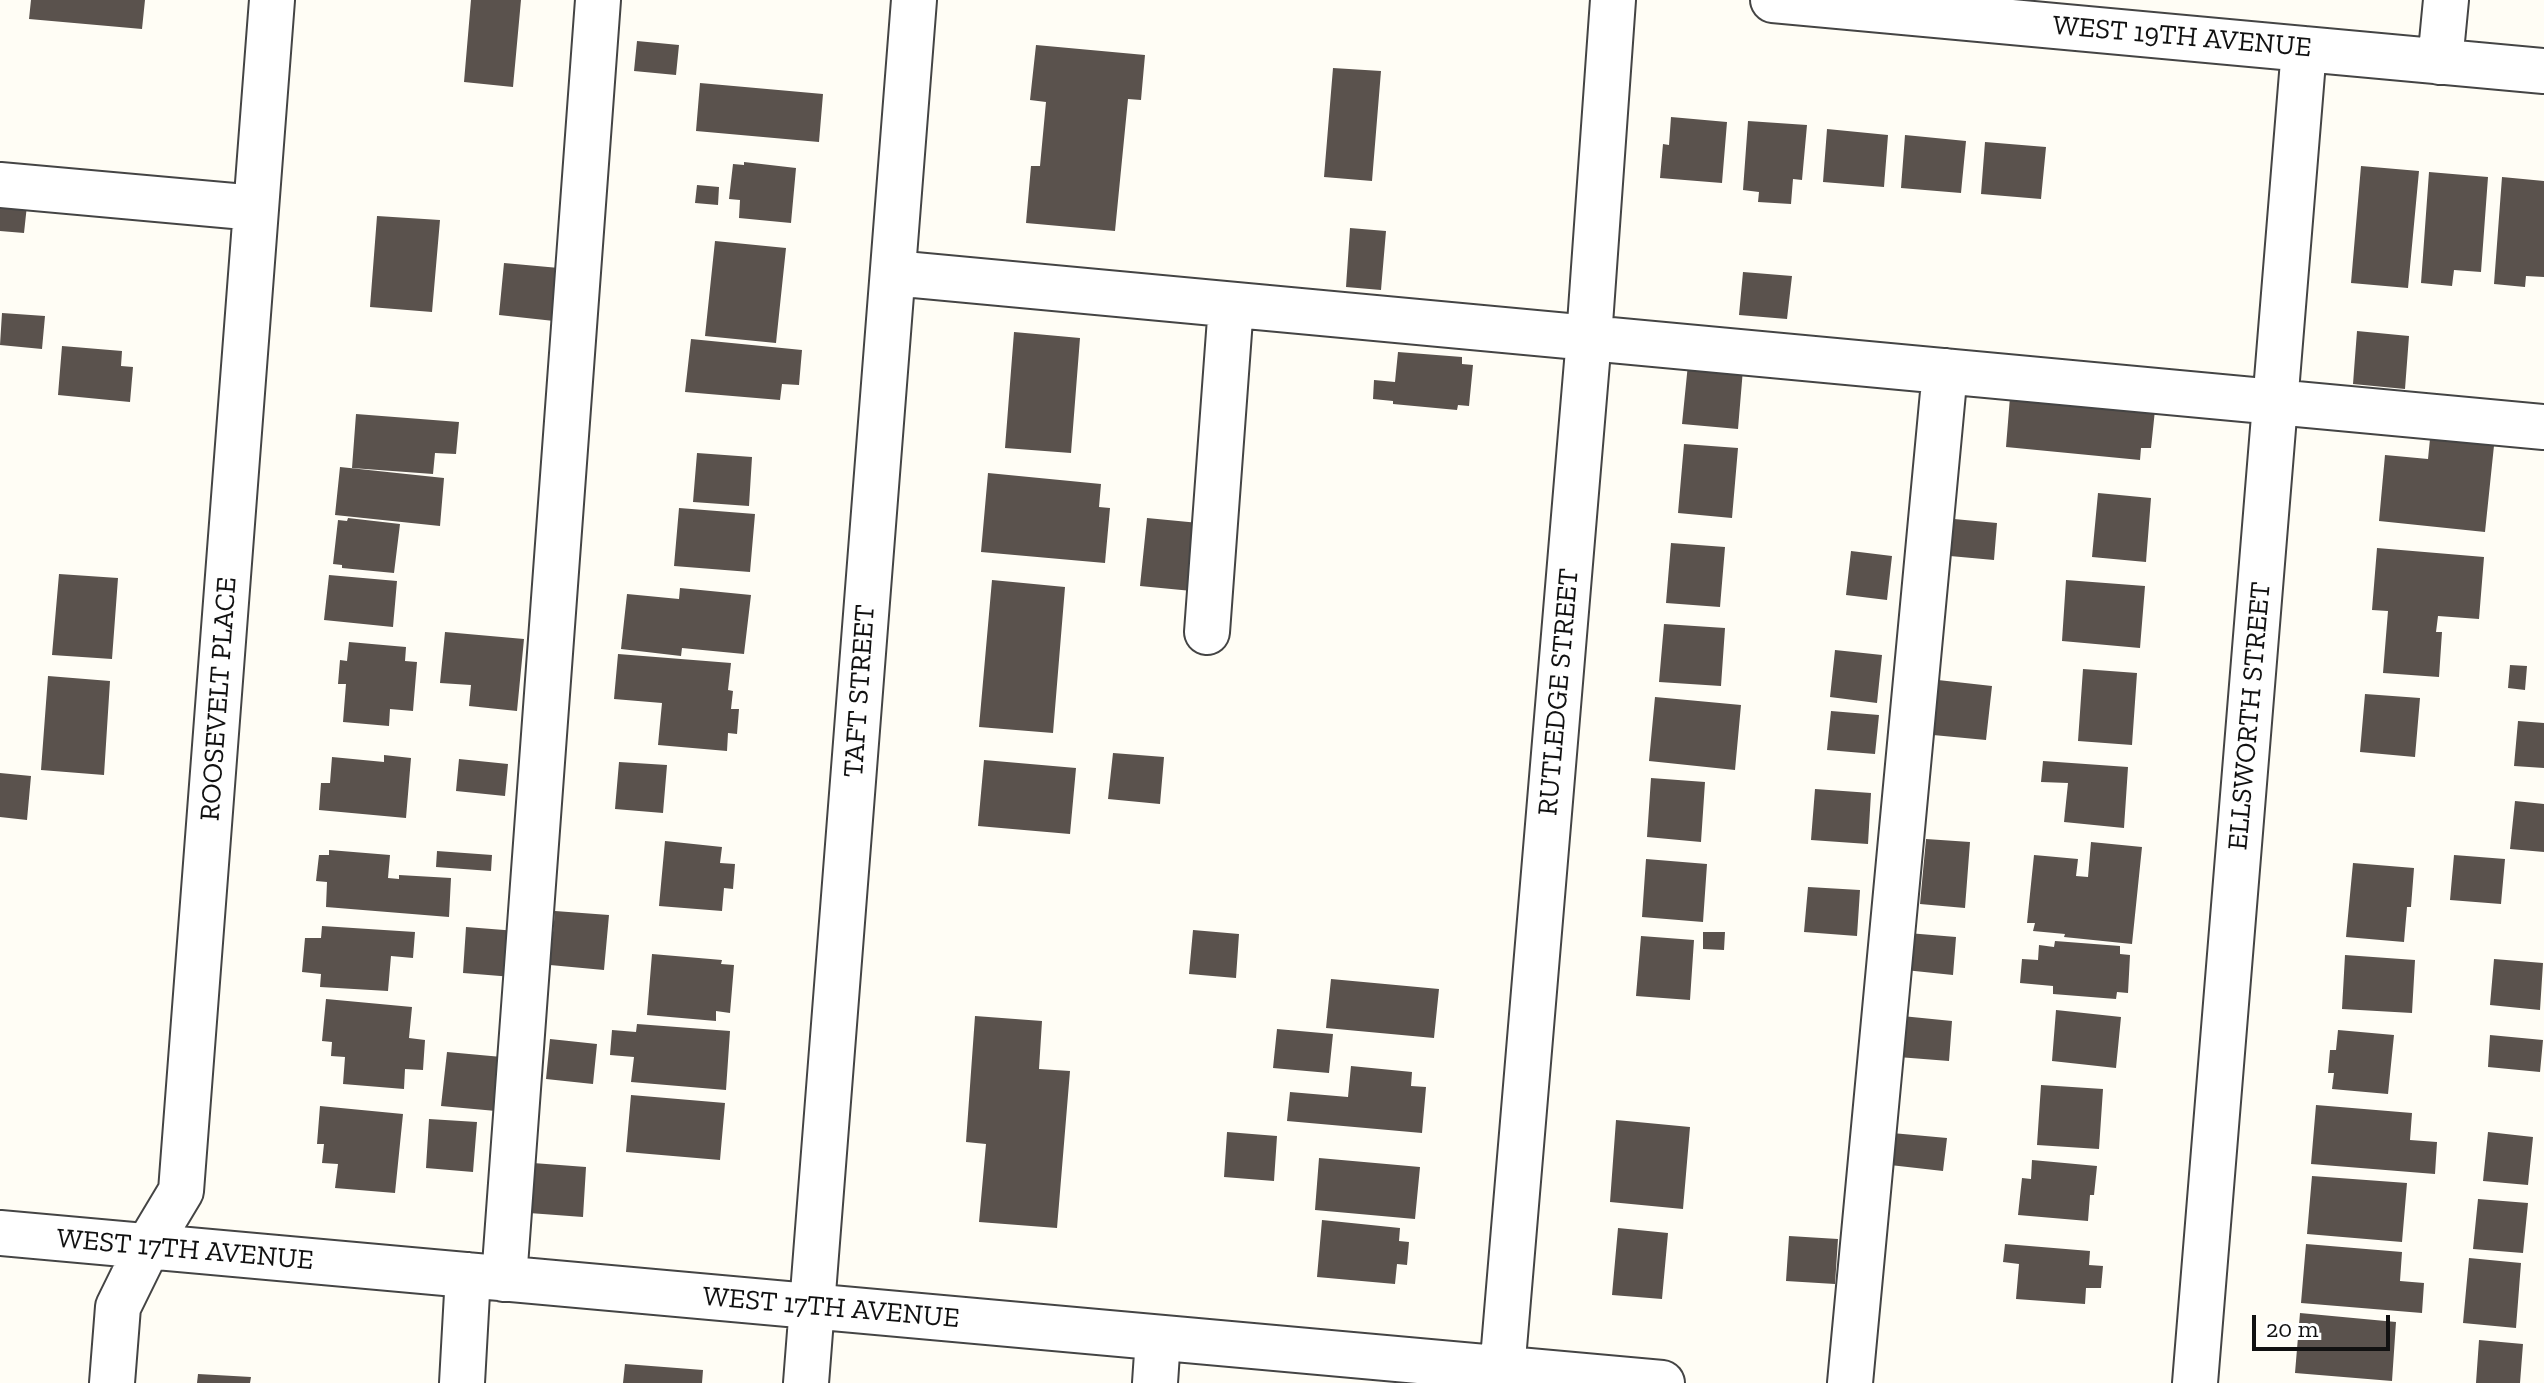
<!DOCTYPE html>
<style>
body{margin:0}
#map{position:relative;width:2544px;height:1383px;overflow:hidden;background:#fffdf5;font-family:"Zilla Slab",serif}
canvas{display:block}
.scale{position:absolute;left:2252px;top:1315px;width:138px;height:36px;box-sizing:border-box;border:4px solid #111;border-top:0;padding-left:10px;font-size:24px;line-height:28px;white-space:nowrap;color:#111;-webkit-text-stroke:6px #fff;paint-order:stroke}
</style>
<div id="map">
<canvas width="2544" height="1383"></canvas>
<div class="scale">20 m</div>
</div>
<script>
const c = document.querySelector('canvas').getContext('2d');
c.lineJoin = 'round';
function paint(path, color) { c.fillStyle = color; c.fill(path, 'evenodd'); }
const toPath = rows => new Path2D(rows.map(r => 'M' + r).join(''));
function stroke(path, color, width, dash) { c.strokeStyle = color; c.lineWidth = width; c.lineCap = dash ? 'butt' : 'round'; c.setLineDash(dash || []); c.stroke(path); }
function drawText(font, color, halo, rows, align = 'center') {
  c.font = font + ' "Zilla Slab",serif'; c.lineWidth = 8; c.setLineDash([]); c.textBaseline = 'middle'; c.strokeStyle = halo; c.fillStyle = color; for (const [text, x, y, turn = 0] of rows) {
    c.save(); c.translate(x, y); c.rotate((+turn || 0) * Math.PI / 180); c.textAlign = isNaN(turn) ? turn : align; if (halo) c.strokeText(text, 0, 0); c.fillText(text, 0, 0); c.restore();
  }
}
paint(toPath([
 [31,0,145,0,142,29,29,19],
 [471,0,521,0,513,87,464,82],
 [637,41,679,45,676,75,634,71],
 [1036,45,1145,55,1141,100,1128,99,1115,231,1026,223,1031,166,1040,166,1046,102,1030,100],
 [1333,68,1381,71,1372,181,1324,177],
 [700,83,823,94,819,142,696,131],
 [1671,117,1727,122,1722,183,1660,178,1663,144,1669,145],
 [1748,121,1807,125,1802,180,1793,179,1791,204,1758,202,1759,192,1743,190],
 [1827,129,1888,135,1884,187,1823,182],
 [1905,135,1966,141,1961,193,1901,188],
 [1985,142,2046,147,2041,199,1981,194],
 [744,162,796,168,791,223,739,218,740,200,729,199,733,164,744,165],
 [2361,166,2419,171,2408,288,2351,283],
 [2429,172,2488,177,2481,272,2454,270,2452,286,2421,283],
 [2502,177,2544,181,2544,277,2526,276,2525,287,2494,284],
 [697,185,719,187,718,205,695,203],
 [0,193,28,196,24,233,0,231],
 [377,216,440,220,432,312,370,307],
 [1350,228,1386,231,1381,290,1346,287],
 [715,241,786,248,776,343,705,336],
 [504,263,559,268,554,321,499,315],
 [1743,272,1792,276,1787,319,1739,315],
 [2,313,45,316,42,349,0,345],
 [2357,331,2409,336,2405,389,2353,384],
 [1014,332,1080,338,1071,453,1005,448],
 [691,339,802,350,799,385,782,384,780,400,685,392],
 [62,346,122,351,121,366,133,367,130,402,58,395],
 [1398,352,1462,357,1462,364,1473,365,1469,406,1458,405,1457,410,1393,404,1393,401,1373,399,1374,380,1395,382],
 [1688,364,1743,369,1738,429,1682,424],
 [2010,397,2155,410,2151,448,2141,448,2140,460,2006,447],
 [356,414,459,422,456,454,435,453,433,474,352,468],
 [2431,429,2495,436,2485,532,2379,521,2385,455,2428,459],
 [1684,444,1738,448,1732,518,1678,513],
 [697,453,752,457,749,506,693,502],
 [340,467,444,478,440,526,335,515],
 [988,473,1101,484,1099,507,1110,508,1105,563,981,552],
 [2098,493,2151,498,2146,562,2092,557],
 [679,508,755,514,750,572,674,566],
 [348,518,400,524,394,573,342,568,342,565,333,564,338,520,347,521],
 [1147,518,1199,523,1192,591,1140,586],
 [1954,519,1997,523,1994,560,1950,556],
 [1671,543,1725,547,1720,607,1666,603],
 [2377,548,2484,557,2479,619,2438,616,2436,632,2442,632,2439,677,2383,673,2388,611,2372,610],
 [1851,551,1892,556,1887,600,1846,595],
 [59,574,118,578,112,659,52,655],
 [329,575,397,581,393,627,324,620],
 [992,580,1065,587,1053,733,979,727],
 [2066,580,2145,586,2140,648,2062,641],
 [680,588,751,595,744,654,682,648,681,656,621,649,627,594,679,599],
 [1664,624,1725,628,1721,686,1659,682],
 [445,632,524,639,517,711,469,706,471,685,440,683],
 [349,642,406,647,405,661,417,662,413,711,390,709,389,726,343,722,346,684,338,684,340,660,347,661],
 [1835,650,1882,655,1877,703,1830,697],
 [618,654,731,663,728,690,733,691,731,709,739,709,737,734,728,733,727,751,658,745,662,703,614,699],
 [2510,665,2527,666,2525,690,2508,688],
 [2083,669,2137,673,2132,745,2078,741],
 [48,676,110,681,104,775,41,770],
 [1938,680,1992,686,1986,740,1933,735],
 [2365,694,2420,698,2415,757,2360,752],
 [1655,697,1741,705,1735,770,1649,761],
 [1831,711,1879,715,1875,754,1827,750],
 [2518,721,2544,723,2544,768,2514,766],
 [1113,753,1164,757,1160,804,1108,799],
 [384,755,411,758,406,818,319,810,321,783,330,783,332,757,384,762],
 [459,759,508,764,505,796,456,791],
 [984,760,1076,768,1070,834,978,826],
 [2043,761,2128,767,2124,828,2064,822,2068,783,2041,782],
 [619,762,667,765,663,813,615,809],
 [0,773,31,776,27,820,0,817],
 [1651,778,1705,782,1701,842,1647,837],
 [1815,789,1871,793,1868,844,1811,840],
 [2515,801,2544,804,2544,852,2510,849],
 [1926,839,1970,842,1965,908,1920,904],
 [665,841,722,847,720,863,735,864,733,889,724,888,722,911,659,906],
 [2091,842,2142,847,2132,944,2064,937,2065,934,2033,931,2035,923,2027,923,2034,855,2078,859,2076,876,2088,877],
 [329,850,390,855,388,878,399,879,399,875,451,878,449,917,326,907,327,882,316,881,319,855,329,855],
 [437,851,492,855,491,871,436,867],
 [2454,855,2505,859,2501,904,2450,900],
 [1646,859,1707,864,1703,922,1642,917],
 [2353,863,2414,868,2411,907,2407,907,2404,942,2346,937],
 [1808,887,1860,890,1857,936,1804,932],
 [555,911,609,915,604,970,550,965],
 [322,926,415,932,413,958,391,956,388,991,320,987,321,974,302,972,305,938,321,938],
 [466,927,517,931,513,977,463,973],
 [1193,930,1239,934,1236,978,1189,974],
 [1703,932,1725,932,1724,950,1703,949],
 [1908,933,1956,937,1953,975,1905,970],
 [1641,936,1694,940,1690,1000,1636,996],
 [2055,941,2120,946,2120,954,2130,955,2128,993,2117,992,2116,999,2053,994,2053,986,2020,983,2022,959,2038,960,2039,945,2054,947],
 [652,954,722,960,721,964,734,965,730,1013,716,1011,716,1021,647,1015],
 [2345,955,2415,960,2412,1013,2342,1009],
 [2494,959,2543,963,2540,1010,2490,1005],
 [1331,979,1439,989,1434,1038,1326,1028],
 [326,999,412,1007,409,1038,425,1040,423,1070,405,1069,404,1089,343,1084,345,1057,331,1056,332,1042,322,1041],
 [2056,1010,2121,1017,2116,1068,2052,1061],
 [975,1016,1042,1021,1039,1069,1070,1071,1057,1228,979,1222,986,1144,966,1142],
 [1902,1016,1952,1021,1949,1061,1898,1057],
 [637,1024,730,1031,726,1090,631,1082,634,1057,610,1055,612,1030,636,1032],
 [1277,1029,1333,1034,1329,1073,1273,1068],
 [2338,1030,2394,1035,2388,1094,2332,1089,2334,1073,2328,1073,2330,1050,2336,1050],
 [2490,1035,2543,1040,2540,1072,2488,1067],
 [550,1039,597,1044,593,1084,546,1079],
 [447,1052,502,1057,496,1111,441,1106],
 [1351,1066,1412,1072,1411,1086,1426,1087,1422,1133,1287,1121,1290,1092,1348,1097],
 [2041,1085,2103,1089,2099,1149,2037,1145],
 [631,1095,725,1103,720,1160,626,1152],
 [2316,1105,2412,1113,2410,1140,2437,1142,2435,1174,2311,1164],
 [320,1106,403,1114,395,1193,335,1188,338,1164,322,1163,324,1144,317,1144],
 [429,1119,477,1122,473,1172,426,1168],
 [1616,1120,1690,1127,1683,1209,1610,1202],
 [1227,1132,1277,1136,1274,1181,1224,1177],
 [2488,1132,2533,1137,2528,1185,2483,1181],
 [1892,1133,1947,1138,1943,1171,1890,1165],
 [1319,1158,1420,1167,1415,1219,1315,1210],
 [2032,1160,2097,1166,2094,1195,2090,1195,2088,1221,2018,1215,2022,1178,2031,1179],
 [533,1163,586,1167,583,1217,529,1213],
 [2312,1176,2407,1183,2402,1242,2307,1234],
 [2478,1199,2528,1203,2523,1253,2473,1249],
 [1322,1220,1400,1228,1399,1241,1409,1242,1407,1265,1397,1264,1395,1284,1317,1277],
 [1618,1228,1668,1233,1662,1299,1612,1295],
 [1789,1236,1838,1239,1835,1284,1786,1281],
 [2005,1244,2090,1251,2089,1265,2103,1266,2101,1288,2086,1288,2085,1304,2016,1299,2019,1264,2003,1262],
 [2306,1244,2402,1252,2400,1281,2424,1283,2422,1313,2301,1303],
 [2469,1258,2521,1263,2516,1328,2463,1323],
 [2300,1313,2396,1322,2392,1381,2295,1373],
 [2479,1340,2523,1344,2520,1383,2476,1383],
 [625,1364,703,1370,702,1383,623,1383],
 [198,1374,251,1377,250,1383,197,1383]
]), '#5a524d');
const minor = toPath([
 [1773,0,2544,71],
 [2440,62,2446,0],
 [0,185,256,208],
 [893,273,2544,427],
 [1207,632,1231,305],
 [0,1233,1662,1383],
 [504,1279,598,0],
 [112,1383,118,1307,148,1246,181,1191,272,0],
 [462,1383,468,1275],
 [806,1383,914,0],
 [1155,1383,1158,1338],
 [1501,1383,1589,338,1613,0],
 [1850,1383,1945,371],
 [2195,1383,2304,49]
]);
stroke(minor, '#444', 48);
stroke(minor, '#fff', 44);
drawText('28px', '#111', '#fff', [
 ["WEST 19TH AVENUE",2182,37,5],
 ["TAFT STREET",860,691,-86],
 ["RUTLEDGE STREET",1559,692,-85],
 ["ROOSEVELT PLACE",219,699,-86],
 ["ELLSWORTH STREET",2250,716,-85],
 ["WEST 17TH AVENUE",185,1250,5],
 ["WEST 17TH AVENUE",831,1308,5]
]);
</script>
